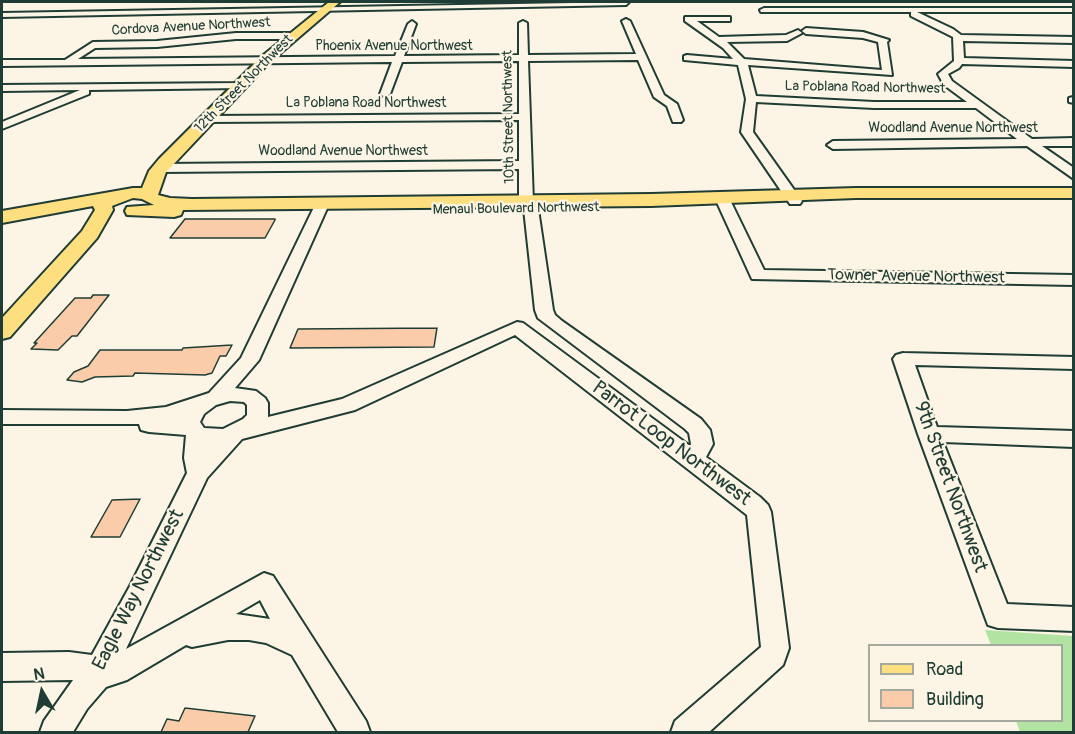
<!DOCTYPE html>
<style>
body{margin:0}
#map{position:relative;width:1075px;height:734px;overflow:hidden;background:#fcf5e5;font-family:Pangolin,sans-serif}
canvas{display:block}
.frame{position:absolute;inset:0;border:3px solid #1f3d34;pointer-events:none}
.legend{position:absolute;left:868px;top:644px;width:195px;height:78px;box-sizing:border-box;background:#fcf5e5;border:2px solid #a4ab9e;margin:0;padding:8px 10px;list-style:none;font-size:18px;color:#1f3d34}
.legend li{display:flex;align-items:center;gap:12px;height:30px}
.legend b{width:30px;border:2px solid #a4ab9e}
.north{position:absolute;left:12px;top:662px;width:60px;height:60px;-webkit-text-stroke:4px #fcf5e5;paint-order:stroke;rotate:351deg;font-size:16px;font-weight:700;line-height:24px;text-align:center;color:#1f3d34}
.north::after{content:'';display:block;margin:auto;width:21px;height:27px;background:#1f3d34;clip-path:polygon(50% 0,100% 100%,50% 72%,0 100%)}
</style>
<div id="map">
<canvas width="1075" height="734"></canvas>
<div class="frame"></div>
<ul class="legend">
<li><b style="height:8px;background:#fedf80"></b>Road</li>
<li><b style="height:16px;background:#fbccaa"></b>Building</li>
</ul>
<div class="north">N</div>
</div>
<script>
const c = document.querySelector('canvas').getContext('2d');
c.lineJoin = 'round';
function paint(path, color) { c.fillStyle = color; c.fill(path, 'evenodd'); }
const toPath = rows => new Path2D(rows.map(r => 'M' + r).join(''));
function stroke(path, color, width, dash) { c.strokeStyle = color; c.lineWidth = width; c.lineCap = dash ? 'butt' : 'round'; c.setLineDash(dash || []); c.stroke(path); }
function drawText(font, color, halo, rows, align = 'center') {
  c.font = font + ' Pangolin,sans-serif'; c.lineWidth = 4.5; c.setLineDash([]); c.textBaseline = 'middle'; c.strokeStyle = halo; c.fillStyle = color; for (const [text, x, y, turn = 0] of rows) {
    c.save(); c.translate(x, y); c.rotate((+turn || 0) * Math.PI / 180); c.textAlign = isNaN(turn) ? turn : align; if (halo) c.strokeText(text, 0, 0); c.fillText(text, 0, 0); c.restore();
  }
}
paint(toPath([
 [985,630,1073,636,1073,732,1020,732,1016,721,1062,720,1062,646,991,645]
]), '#b2e3a3');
const building = toPath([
 [185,219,275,219,275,220,265,238,170,238,185,219],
 [93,295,109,295,77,336,72,336,58,350,31,349,37,343,34,343,75,298,91,298,93,295],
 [437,328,434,347,290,348,298,329,437,328],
 [232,345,226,356,220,356,212,373,205,375,135,373,133,376,95,377,82,382,67,380,74,372,88,366,100,350,182,350,183,348,232,345],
 [140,499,120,537,91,537,112,500,140,499],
 [185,708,255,716,248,732,161,732,167,719,179,721,185,708]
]);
paint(building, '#fbccaa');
stroke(building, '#1f3d34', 1.5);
const minor = toPath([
 [629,2,626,5,2,17,2,13,629,2],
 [764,8,1074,8,1074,12,917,12,953,29,961,35,1074,37,1074,43,963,41,964,58,1074,61,1074,67,962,64,959,68,948,74,952,81,1032,139,1074,138,1074,146,1042,146,1074,168,1074,179,1027,146,833,149,827,145,833,141,1017,139,976,108,874,108,756,102,753,132,802,201,800,204,790,204,741,132,746,99,738,65,684,60,684,56,687,55,733,59,723,48,685,21,685,17,730,17,730,21,697,21,719,37,786,35,798,30,802,33,787,41,727,42,744,59,882,70,878,42,863,38,806,34,802,31,806,28,863,32,889,40,887,42,892,75,748,65,756,96,874,102,967,102,944,85,938,74,954,61,953,37,911,16,911,12,761,12,760,10,764,8],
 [626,19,630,21,664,95,677,104,683,120,681,122,673,122,667,106,654,97,638,60,528,61,533,202,538,209,553,310,555,315,562,321,701,419,710,430,713,444,706,457,760,497,768,505,771,512,789,648,783,665,709,732,671,732,675,721,761,647,747,515,515,335,355,410,242,439,207,478,126,649,264,573,273,576,366,721,370,732,338,732,292,655,266,643,249,640,228,640,192,647,186,645,127,680,106,687,87,709,73,732,40,732,44,721,73,680,2,681,2,653,69,652,92,655,130,586,187,473,184,458,186,435,149,432,141,430,139,424,2,424,2,410,127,411,166,407,209,393,241,358,317,201,327,201,329,204,259,360,235,388,256,391,265,398,268,403,268,417,342,399,517,322,523,323,690,446,691,444,689,433,685,429,538,318,535,310,524,209,519,202,519,169,160,172,153,168,160,164,519,161,519,120,207,122,201,119,207,116,519,114,519,61,402,62,390,94,385,97,380,94,392,62,2,66,2,60,65,60,93,42,157,41,236,33,291,33,295,36,291,39,236,39,157,47,95,48,78,59,395,56,408,24,412,21,416,24,404,56,519,55,519,23,523,21,527,23,528,55,636,54,622,21,626,19],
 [230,401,244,402,247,405,247,415,243,419,223,429,204,428,200,422,204,414,216,405,230,401],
 [260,600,270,619,236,614,260,600],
 [240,83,244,84,244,88,89,90,89,94,2,129,2,122,80,90,2,91,2,85,240,83],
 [1073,97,1074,103,1069,102,1069,98,1073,97],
 [722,194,729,198,764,270,1074,275,1074,285,752,279,715,198,722,194],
 [903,353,1074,357,1074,369,915,365,937,427,1074,431,1074,447,943,442,1007,604,1074,607,1074,631,998,628,988,625,918,434,893,359,896,355,903,353]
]);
const major = toPath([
 [329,2,340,2,269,63,171,167,166,172,158,195,170,198,192,199,651,194,856,188,1074,188,1074,198,856,198,651,206,183,210,181,215,174,217,127,215,125,211,127,207,154,205,142,199,133,198,112,206,113,210,97,238,10,337,2,339,2,318,82,231,95,210,93,206,2,223,2,211,133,188,142,188,149,171,159,159,261,57,329,2]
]);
stroke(minor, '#1f3d34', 4);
stroke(major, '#1f3d34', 4);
paint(minor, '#fcf5e5');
paint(major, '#fedf80');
drawText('14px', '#1f3d34', '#fcf5e5', [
 ["Cordova Avenue Northwest",191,27,-3],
 ["Phoenix Avenue Northwest",394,46],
 ["12th Street Northwest",244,84,-45],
 ["La Poblana Road Northwest",865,88,1],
 ["La Poblana Road Northwest",366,103],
 ["10th Street Northwest",509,117,-91],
 ["Woodland Avenue Northwest",953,128],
 ["Woodland Avenue Northwest",343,151],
 ["Menaul Boulevard Northwest",516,209,-1]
]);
drawText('16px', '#1f3d34', '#fcf5e5', [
 ["Towner Avenue Northwest",916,277,1]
]);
drawText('20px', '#1f3d34', '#fcf5e5', [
 ["Parrot Loop Northwest",671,444,37],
 ["9th Street Northwest",950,487,70],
 ["Eagle Way Northwest",139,590,-63]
]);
</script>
